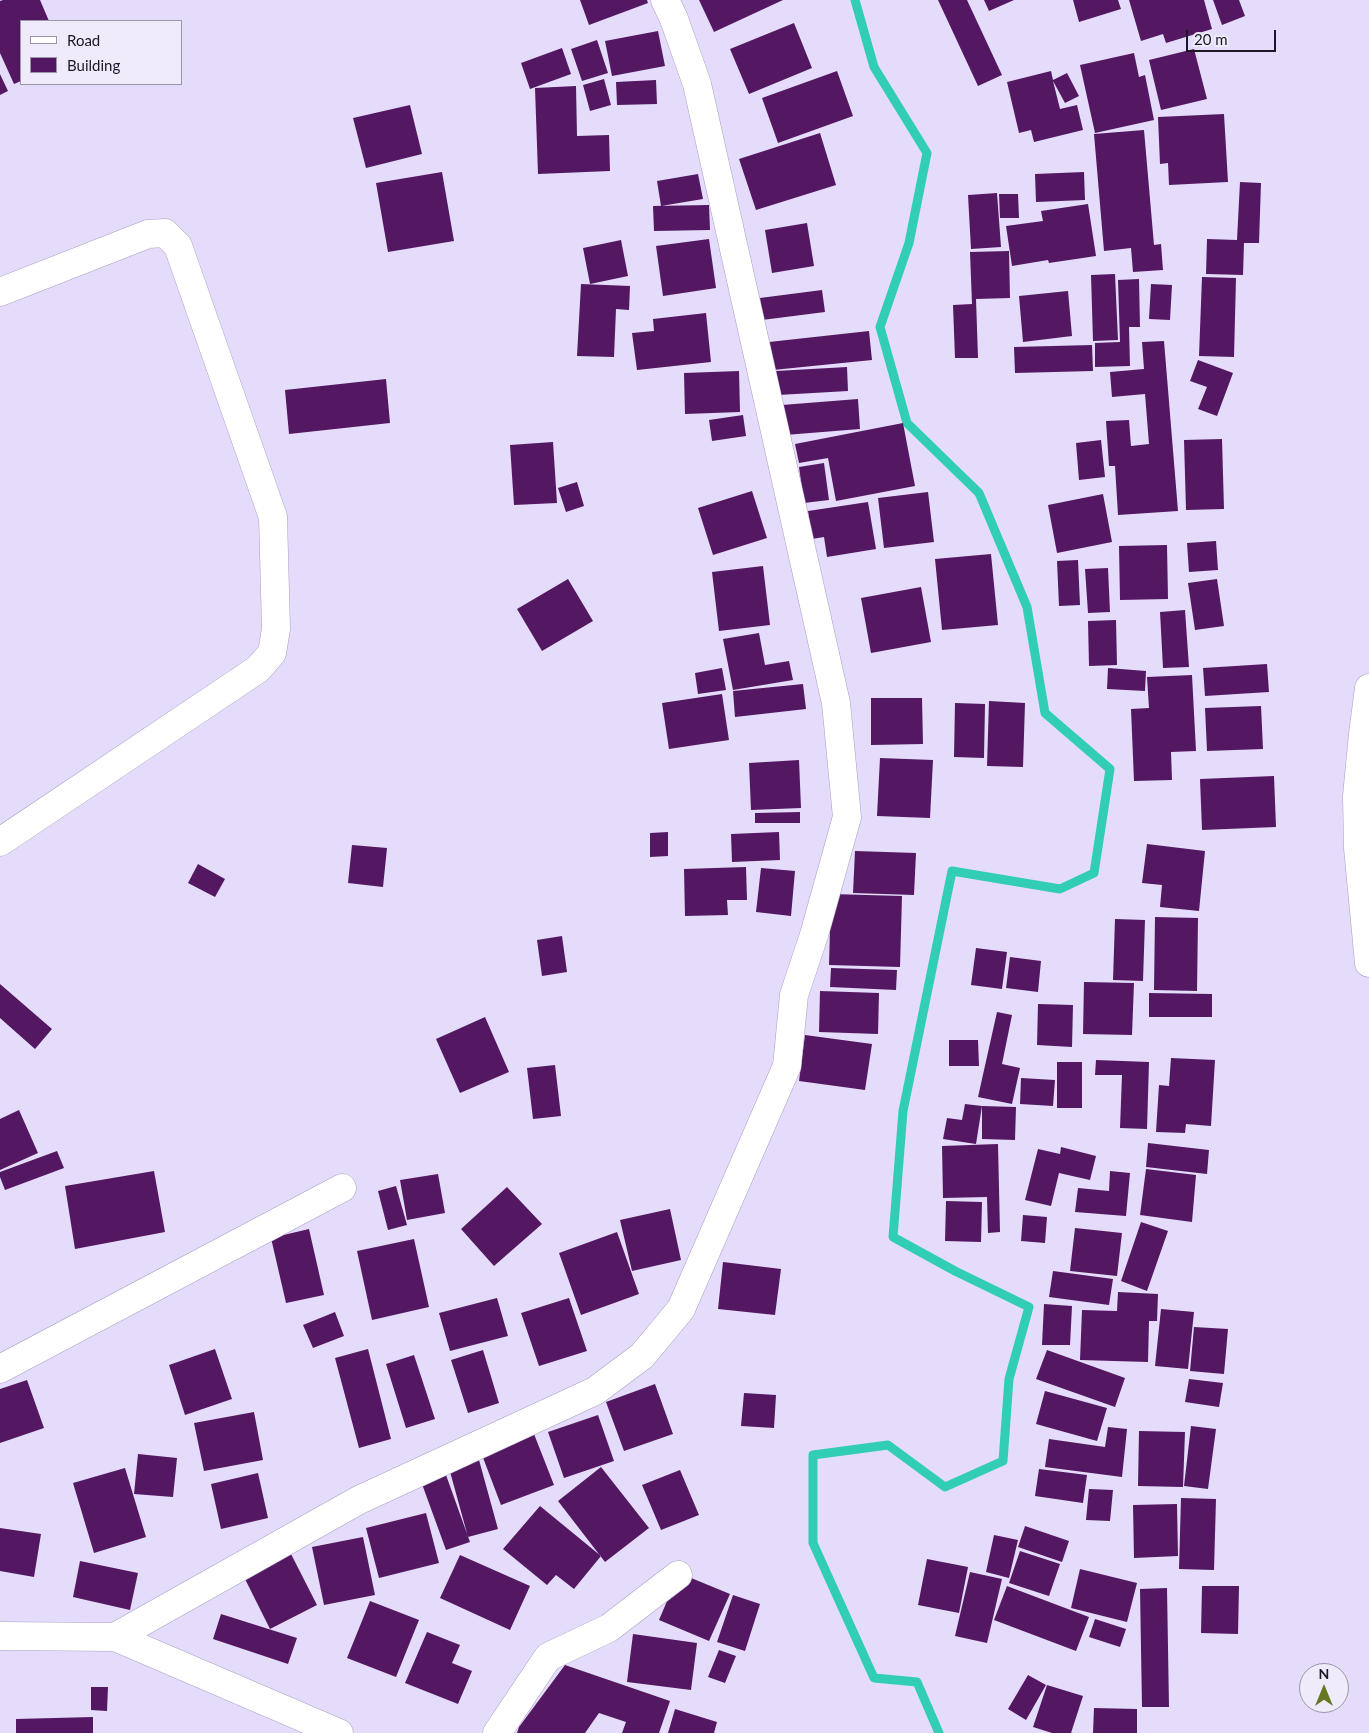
<!DOCTYPE html>
<style>
body{margin:0}
#map{position:relative;width:1369px;height:1733px;overflow:hidden;background:#e4dcfa;font-family:Lato,sans-serif}
canvas{display:block}
.legend{position:absolute;left:20px;top:20px;width:162px;height:65px;box-sizing:border-box;background:#f0ebfb;border:1px solid #9b96a5;margin:0;padding:6px 9px;list-style:none;font-size:15px;color:#1c1725}
.legend li{display:flex;align-items:center;gap:10px;height:25px}
.legend b{width:25px;border:1px solid #9b96a5}
.north{position:absolute;left:1299px;top:1663px;width:50px;height:50px;box-sizing:border-box;background:#f0ebfb;border:1px solid #9b96a5;border-radius:50%;rotate:0deg;font-size:14px;font-weight:700;line-height:20px;text-align:center;color:#1c1725}
.north::after{content:'';display:block;margin:auto;width:18px;height:22px;background:#687724;clip-path:polygon(50% 0,100% 100%,50% 72%,0 100%)}
.scale{position:absolute;left:1186px;top:30px;width:90px;height:22px;box-sizing:border-box;border:2px solid #1c1725;border-top:0;padding-left:6px;font-size:15px;line-height:18px;white-space:nowrap;color:#1c1725;-webkit-text-stroke:4px #f0ebfb;paint-order:stroke}
</style>
<div id="map">
<canvas width="1369" height="1733"></canvas>
<ul class="legend">
<li><b style="height:6px;background:#fff"></b>Road</li>
<li><b style="height:14px;background:#531861"></b>Building</li>
</ul>
<div class="north">N</div>
<div class="scale">20 m</div>
</div>
<script>
const c = document.querySelector('canvas').getContext('2d');
c.lineJoin = 'round';
const toPath = rows => new Path2D(rows.map(r => 'M' + r).join(''));
function stroke(path, color, width, dash) { c.strokeStyle = color; c.lineWidth = width; c.lineCap = dash ? 'butt' : 'round'; c.setLineDash(dash || []); c.stroke(path); }
function paint(path, color) { c.fillStyle = color; c.fill(path, 'evenodd'); }
stroke(toPath([
 [855,0,874,67,927,153,909,243,880,327,907,423,979,493,1027,607,1045,713,1110,769,1094,873,1060,889,952,871,903,1111,893,1237,955,1271,1029,1307,1009,1379,1003,1461,945,1487,888,1445,813,1455,813,1543,874,1678,917,1682,939,1733]
]), '#31ceb4', 9);
paint(toPath([
 [3,0,40,0,49,21,21,21,21,81,14,84,0,53,0,1],
 [580,0,647,0,648,3,589,25],
 [699,0,783,0,714,32],
 [938,0,967,0,1002,75,978,86],
 [984,0,1014,0,989,11],
 [1073,0,1118,0,1121,9,1079,22],
 [1129,0,1204,0,1212,29,1166,43,1163,34,1141,41],
 [1213,0,1239,0,1245,16,1222,25],
 [794,23,812,68,749,94,730,49],
 [658,31,665,66,612,76,605,41],
 [597,40,608,73,582,81,571,49],
 [562,48,571,74,530,89,521,63],
 [1194,49,1207,99,1161,110,1149,60],
 [1134,53,1139,77,1145,75,1154,120,1095,133,1080,65],
 [837,71,853,116,778,143,762,98],
 [1051,71,1053,80,1067,73,1079,96,1065,103,1053,81,1060,109,1077,105,1083,130,1034,142,1031,130,1019,133,1007,82],
 [0,74,8,91,0,95],
 [604,79,611,105,590,111,583,85],
 [656,80,657,104,617,105,616,82],
 [576,86,577,136,609,135,610,171,538,174,535,88],
 [410,105,422,154,366,168,353,118],
 [1224,114,1228,182,1169,185,1168,163,1160,164,1158,117],
 [1144,130,1154,245,1161,244,1163,270,1133,272,1131,248,1104,251,1094,134],
 [820,133,836,185,756,210,739,159],
 [442,172,454,241,388,252,376,183],
 [1084,172,1085,200,1036,202,1035,174],
 [698,174,703,199,661,206,657,181],
 [1240,182,1261,183,1259,243,1244,243,1243,275,1206,274,1207,239,1237,240],
 [997,193,1001,247,971,249,968,195],
 [999,194,1018,194,1019,218,1000,218],
 [1088,204,1096,256,1049,263,1048,260,1012,266,1006,226,1043,221,1041,211],
 [709,205,710,230,654,231,653,206],
 [807,223,814,266,772,273,765,230],
 [709,239,716,288,663,296,656,246],
 [621,240,628,276,590,284,583,248],
 [1009,251,1010,298,976,299,978,358,955,358,953,305,972,304,970,252],
 [1115,274,1118,340,1093,341,1091,275],
 [1202,277,1236,278,1234,357,1199,356],
 [1139,279,1140,327,1129,327,1130,366,1095,367,1095,343,1120,342,1118,280],
 [581,284,630,286,629,310,616,309,614,357,577,356],
 [1151,284,1172,285,1170,320,1149,319],
 [822,290,825,312,762,320,760,298],
 [1068,291,1072,336,1023,342,1019,296],
 [706,313,711,362,637,370,632,333,654,331,653,319],
 [869,331,872,360,773,370,769,342],
 [1164,341,1178,511,1118,515,1115,466,1109,466,1106,421,1129,420,1131,446,1149,444,1145,394,1112,397,1110,372,1144,369,1142,342],
 [1092,345,1093,371,1015,373,1014,347],
 [1198,360,1233,373,1217,416,1198,409,1207,387,1190,381],
 [847,367,848,391,778,395,776,371],
 [739,371,740,412,685,414,684,373],
 [386,379,390,423,289,434,285,390],
 [858,399,860,429,785,435,782,405],
 [743,415,746,436,712,441,709,420],
 [903,423,915,486,836,501,828,458,799,463,795,444],
 [1222,439,1224,509,1186,510,1184,440],
 [1101,440,1105,477,1079,480,1076,443],
 [553,442,557,503,514,505,510,445],
 [824,463,829,500,804,503,799,467],
 [577,482,584,506,566,512,558,488],
 [752,491,767,538,713,555,698,508],
 [928,492,934,542,884,548,878,498],
 [1103,494,1112,542,1057,553,1048,505],
 [868,502,876,549,827,557,824,537,812,539,808,511],
 [1216,541,1218,570,1189,572,1187,543],
 [1167,545,1168,599,1120,600,1119,546],
 [991,554,998,625,942,630,935,559],
 [1078,560,1080,605,1059,606,1057,561],
 [763,566,770,625,719,631,712,572],
 [1108,568,1110,612,1088,613,1085,569],
 [568,579,593,621,542,651,517,609],
 [1217,579,1224,626,1195,630,1188,583],
 [921,587,931,642,871,653,861,598],
 [1185,610,1189,667,1163,668,1160,612],
 [1116,620,1117,665,1089,666,1088,621],
 [759,633,765,665,789,661,793,680,733,690,723,639],
 [1267,664,1269,692,1205,696,1203,668],
 [722,668,726,690,698,694,695,673],
 [1108,668,1146,671,1145,691,1107,689],
 [1192,675,1196,751,1171,752,1172,780,1134,781,1131,709,1149,708,1147,677],
 [803,684,806,709,735,717,733,691],
 [722,694,729,740,669,749,662,703],
 [871,698,922,698,923,744,871,745],
 [989,701,1025,703,1023,767,987,766],
 [955,703,985,704,984,758,954,757],
 [1261,706,1263,749,1207,751,1205,708],
 [880,758,933,760,930,818,877,816],
 [799,760,801,808,751,810,749,763],
 [1274,776,1276,827,1202,830,1200,779],
 [800,812,800,823,755,823,755,813],
 [668,832,668,856,650,857,650,833],
 [779,832,780,860,732,862,731,834],
 [1147,844,1205,851,1199,911,1160,907,1162,885,1142,883],
 [352,845,387,848,383,887,348,883],
 [855,851,916,853,914,895,853,893],
 [198,864,225,879,215,897,188,883],
 [746,867,747,900,727,900,728,915,685,916,684,869],
 [761,868,795,871,791,916,756,912],
 [831,894,902,896,900,967,829,965],
 [1155,917,1198,918,1197,991,1154,990],
 [1115,919,1145,920,1143,981,1113,980],
 [562,936,567,972,542,976,537,940],
 [976,948,1007,952,1002,989,971,985],
 [1010,957,1041,961,1038,992,1006,988],
 [831,968,897,970,896,990,830,987],
 [1084,982,1134,983,1132,1035,1083,1034],
 [0,984,52,1029,35,1049,0,1018],
 [820,991,879,993,878,1034,819,1032],
 [1149,993,1212,994,1212,1017,1149,1017],
 [1038,1004,1073,1005,1072,1047,1037,1045],
 [997,1012,1012,1015,1002,1064,1020,1068,1012,1104,978,1097],
 [485,1017,509,1072,460,1093,436,1039],
 [805,1035,872,1044,865,1090,799,1081],
 [949,1040,978,1040,979,1066,949,1066],
 [1171,1058,1215,1060,1211,1126,1186,1124,1185,1133,1156,1132,1159,1085,1169,1086],
 [1096,1060,1149,1062,1147,1129,1120,1128,1122,1075,1095,1075],
 [1057,1062,1082,1062,1082,1108,1057,1108],
 [555,1065,561,1116,533,1119,527,1068],
 [1021,1078,1055,1080,1053,1106,1020,1104],
 [965,1104,982,1106,976,1144,943,1139,947,1118,962,1120],
 [982,1106,1016,1107,1015,1140,982,1139],
 [19,1110,38,1153,0,1170,0,1119],
 [1148,1143,1209,1150,1207,1174,1146,1167],
 [998,1144,1000,1232,988,1233,987,1197,943,1198,942,1146],
 [1061,1147,1096,1156,1090,1180,1059,1173,1051,1206,1025,1200,1038,1149,1060,1154],
 [57,1151,64,1168,5,1190,0,1177,0,1172],
 [1146,1169,1196,1175,1192,1222,1140,1215],
 [154,1171,165,1232,75,1249,65,1186],
 [1110,1171,1130,1173,1126,1216,1075,1212,1078,1188,1109,1191],
 [438,1174,445,1213,407,1220,400,1180],
 [396,1186,407,1225,388,1230,378,1191],
 [507,1187,542,1224,494,1266,461,1229],
 [946,1201,982,1202,981,1242,945,1241],
 [670,1209,681,1260,632,1271,620,1220],
 [1023,1215,1047,1217,1045,1243,1021,1241],
 [1141,1222,1168,1231,1147,1291,1121,1281],
 [1075,1228,1122,1233,1117,1276,1070,1271],
 [309,1229,324,1295,286,1303,271,1238],
 [617,1232,639,1294,581,1315,559,1253],
 [414,1239,429,1307,372,1320,357,1251],
 [723,1262,781,1269,775,1315,718,1309],
 [1053,1271,1113,1279,1109,1305,1049,1297],
 [1118,1292,1158,1294,1157,1321,1149,1321,1148,1362,1080,1360,1082,1310,1117,1311],
 [497,1298,508,1336,450,1351,439,1313],
 [569,1298,587,1351,539,1366,521,1313],
 [1044,1304,1072,1306,1070,1345,1042,1345],
 [1161,1309,1194,1312,1188,1369,1155,1366],
 [335,1312,344,1336,313,1348,303,1325],
 [1194,1327,1228,1329,1224,1374,1190,1371],
 [215,1349,232,1399,185,1415,169,1365],
 [368,1349,391,1439,359,1448,335,1358],
 [483,1350,499,1403,468,1413,451,1360],
 [1047,1350,1125,1378,1115,1407,1036,1379],
 [414,1355,435,1419,406,1428,386,1364],
 [1189,1379,1223,1383,1219,1407,1185,1402],
 [27,1380,44,1428,0,1443,0,1389],
 [655,1384,673,1434,624,1451,606,1402],
 [1045,1391,1107,1408,1097,1441,1036,1424],
 [744,1393,776,1395,774,1428,741,1426],
 [254,1412,263,1460,204,1471,194,1423],
 [598,1415,614,1461,564,1478,548,1432],
 [1191,1426,1216,1429,1208,1489,1184,1486],
 [1108,1427,1127,1429,1122,1477,1045,1467,1049,1439,1105,1447],
 [1139,1431,1185,1432,1183,1487,1138,1486],
 [534,1434,554,1485,501,1505,482,1455],
 [138,1454,177,1458,173,1497,134,1494],
 [479,1460,498,1529,468,1537,449,1468],
 [601,1467,649,1528,605,1562,558,1501],
 [125,1468,146,1537,94,1553,73,1483],
 [1039,1469,1087,1475,1083,1503,1035,1496],
 [680,1470,699,1515,661,1530,642,1485],
 [258,1473,268,1518,221,1529,211,1484],
 [446,1475,470,1542,446,1550,422,1484],
 [1089,1489,1113,1490,1110,1521,1086,1520],
 [1181,1498,1216,1499,1214,1570,1179,1569],
 [1177,1504,1178,1556,1134,1558,1133,1505],
 [540,1506,601,1556,574,1589,556,1575,547,1585,503,1549],
 [426,1513,439,1563,379,1578,366,1528],
 [1025,1526,1069,1541,1062,1562,1018,1547],
 [0,1528,41,1534,34,1577,0,1571],
 [994,1535,1018,1540,1009,1578,986,1572],
 [363,1537,375,1595,324,1605,312,1547],
 [1020,1551,1060,1564,1049,1596,1009,1583],
 [291,1554,317,1605,270,1629,244,1577],
 [460,1555,530,1586,510,1630,440,1598],
 [927,1559,968,1567,959,1613,918,1605],
 [80,1561,138,1573,130,1610,73,1597],
 [1080,1569,1137,1583,1127,1622,1071,1608],
 [970,1572,1002,1579,987,1643,955,1636],
 [679,1573,730,1594,709,1641,659,1620],
 [1007,1586,1089,1617,1076,1651,994,1620],
 [1202,1586,1239,1586,1238,1634,1201,1633],
 [1167,1588,1169,1707,1142,1707,1140,1589],
 [733,1595,760,1604,745,1651,717,1642],
 [370,1601,419,1620,396,1677,347,1658],
 [221,1614,297,1638,288,1664,213,1639],
 [1095,1619,1126,1629,1120,1647,1089,1637],
 [427,1632,460,1645,452,1663,472,1671,458,1704,405,1683],
 [633,1634,697,1643,691,1690,627,1682],
 [719,1650,736,1656,725,1683,708,1677],
 [565,1665,670,1701,659,1733,622,1733,626,1722,599,1713,585,1733,517,1733,519,1727],
 [1028,1675,1046,1685,1026,1720,1008,1709],
 [1047,1685,1083,1696,1071,1733,1052,1733,1033,1727],
 [91,1687,108,1687,107,1711,91,1710],
 [1094,1708,1137,1709,1137,1733,1093,1733],
 [675,1709,717,1722,714,1733,668,1733],
 [93,1717,93,1733,16,1733,16,1719]
]), '#531861');
const minor = toPath([
 [0,292,148,234,165,233,178,246,273,517,276,629,272,653,258,669,0,842],
 [1369,688,1363,734,1357,796,1358,848,1369,963],
 [0,1369,342,1188],
 [0,1636,115,1637,339,1733],
 [115,1637,359,1500,595,1391,642,1356,681,1309,787,1066,794,995,814,935,847,817,836,703,697,84,674,19,665,0],
 [497,1733,548,1657,609,1628,678,1575]
]);
stroke(minor, '#aa9fc4', 29);
stroke(minor, '#fff', 28);
</script>
